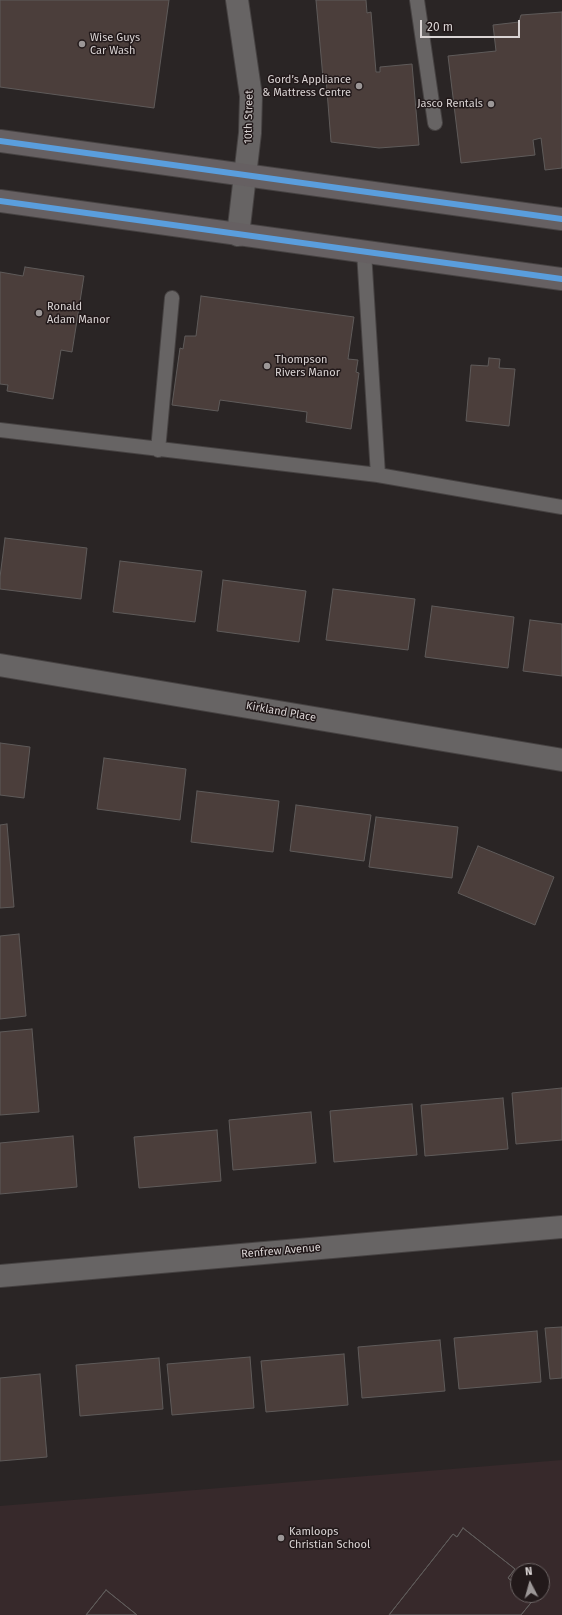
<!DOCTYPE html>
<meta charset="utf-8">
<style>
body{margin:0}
#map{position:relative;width:562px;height:1615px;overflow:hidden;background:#2a2525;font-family:"Fira Sans",sans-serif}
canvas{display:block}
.north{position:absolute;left:510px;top:1563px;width:40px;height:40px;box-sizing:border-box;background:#22191a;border:1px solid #6c6464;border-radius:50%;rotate:354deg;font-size:11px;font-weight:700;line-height:16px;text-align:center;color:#dad4d4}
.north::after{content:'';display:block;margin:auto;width:14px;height:18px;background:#9c9797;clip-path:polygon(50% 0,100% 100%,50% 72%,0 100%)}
.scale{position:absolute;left:420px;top:20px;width:100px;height:18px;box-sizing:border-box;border:2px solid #dad4d4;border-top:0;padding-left:5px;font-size:12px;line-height:14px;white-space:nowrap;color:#dad4d4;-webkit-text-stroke:3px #22191a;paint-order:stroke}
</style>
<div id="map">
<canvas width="562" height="1615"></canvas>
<div class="north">N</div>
<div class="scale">20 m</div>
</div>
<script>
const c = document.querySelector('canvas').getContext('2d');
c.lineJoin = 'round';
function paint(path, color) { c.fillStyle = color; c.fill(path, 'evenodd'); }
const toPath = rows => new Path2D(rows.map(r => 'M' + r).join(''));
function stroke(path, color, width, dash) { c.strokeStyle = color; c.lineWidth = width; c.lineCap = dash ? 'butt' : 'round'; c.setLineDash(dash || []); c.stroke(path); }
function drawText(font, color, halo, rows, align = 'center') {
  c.font = font + ' "Fira Sans",sans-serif'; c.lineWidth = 3; c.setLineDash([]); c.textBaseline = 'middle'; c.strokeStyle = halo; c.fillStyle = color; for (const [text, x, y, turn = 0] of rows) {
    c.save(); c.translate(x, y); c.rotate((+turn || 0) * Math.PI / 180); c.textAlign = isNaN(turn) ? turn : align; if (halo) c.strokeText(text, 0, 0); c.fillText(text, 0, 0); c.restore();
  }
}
paint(toPath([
 [562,1460,562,1615,0,1615,0,1506],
 [518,1571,542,1571,542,1595,518,1595]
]), '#37292b');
const building = toPath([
 [0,0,169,0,154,108,0,87,0,0],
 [316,0,366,0,367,13,371,12,376,72,380,72,380,67,412,64,419,145,379,148,331,142,326,78,323,78,316,0],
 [562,12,562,168,545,170,541,138,533,140,535,155,461,163,448,56,496,51,493,25,519,22,521,15,562,12],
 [25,267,84,276,72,352,61,350,53,399,7,391,8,385,0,384,0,272,23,276,25,267],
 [201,296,354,317,348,359,358,360,356,372,359,373,351,429,306,422,307,412,220,400,218,411,172,405,180,348,183,349,185,336,196,336,201,296],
 [489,358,500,359,499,368,515,369,509,426,466,421,471,365,488,366,489,358],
 [5,538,87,548,81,599,0,589,0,577,5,538],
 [120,561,202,571,195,622,113,612,120,561],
 [223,580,306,591,299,642,217,631,223,580],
 [333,589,415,599,408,650,326,640,333,589],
 [432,606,514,617,508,668,425,657,432,606],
 [530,620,562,624,562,676,523,671,530,620],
 [0,743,30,747,24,798,0,795,0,743],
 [104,758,186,769,180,820,97,809,104,758],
 [197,791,279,801,273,852,191,842,197,791],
 [296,805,371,815,364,861,290,851,296,805],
 [376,817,458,827,452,878,369,867,376,817],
 [7,824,14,907,0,908,0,825,7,824],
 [478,846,554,877,535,925,458,893,478,846],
 [19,934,26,1016,0,1019,0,936,19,934],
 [32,1029,39,1112,0,1115,0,1032,32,1029],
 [562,1088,562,1140,516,1144,512,1093,562,1088],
 [503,1098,508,1149,425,1156,421,1105,503,1098],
 [412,1104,417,1155,334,1162,330,1111,412,1104],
 [311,1112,316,1163,233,1170,229,1120,311,1112],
 [217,1130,221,1181,139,1188,134,1137,217,1130],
 [73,1136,77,1187,0,1194,0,1143,73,1136],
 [562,1327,562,1378,550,1379,545,1328,562,1327],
 [537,1331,541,1382,459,1389,454,1338,537,1331],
 [440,1340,445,1391,362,1398,358,1347,440,1340],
 [344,1354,348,1405,266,1412,261,1361,344,1354],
 [250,1357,254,1408,172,1415,167,1364,250,1357],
 [159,1358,163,1409,80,1416,76,1365,159,1358],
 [40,1374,47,1457,0,1461,0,1378,40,1374],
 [463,1528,515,1569,508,1578,518,1586,518,1595,529,1595,534,1599,521,1615,389,1615,453,1534,457,1537,463,1528],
 [463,1528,515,1569,508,1578,518,1586,518,1595,529,1595,534,1599,521,1615,389,1615,453,1534,457,1537,463,1528],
 [106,1590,137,1615,86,1615,106,1590],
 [106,1590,137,1615,86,1615,106,1590]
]);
paint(building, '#4b3e3b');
stroke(building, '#5f5b5a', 1);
const lane = toPath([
 [417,0,435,123],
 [0,430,378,475,364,252],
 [158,450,172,298],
 [378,475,562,507]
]);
const street = toPath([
 [237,0,251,96,250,133,238,235],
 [0,665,562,760],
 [0,1276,562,1227]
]);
const secondary = toPath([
 [0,141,562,219],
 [0,201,562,279]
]);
stroke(lane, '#464242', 16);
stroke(street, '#464242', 24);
stroke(secondary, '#464242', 24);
stroke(lane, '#676464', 14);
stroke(street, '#676464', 22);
stroke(secondary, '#666062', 22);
stroke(toPath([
 [0,141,562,219],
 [0,201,562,279]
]), '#5a9edd', 6);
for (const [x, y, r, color] of [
 [82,44,4,"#9c9797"],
 [359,86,4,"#9c9797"],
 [491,104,4,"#9c9797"],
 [39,313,4,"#9c9797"],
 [267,366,4,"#9c9797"],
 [281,1538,4,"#9c9797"]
]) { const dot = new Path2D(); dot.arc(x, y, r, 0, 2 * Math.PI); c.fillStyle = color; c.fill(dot); stroke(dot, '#22191a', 1.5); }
drawText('11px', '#dad4d4', '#22191a', [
 ["Wise Guys",90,38],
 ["Car Wash",90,51],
 ["Gord’s Appliance",351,80,"right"],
 ["& Mattress Centre",351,93,"right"],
 ["Jasco Rentals",483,104,"right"],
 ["Ronald",47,307],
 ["Adam Manor",47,320],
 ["Thompson",275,360],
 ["Rivers Manor",275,373],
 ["Kamloops",289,1532],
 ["Christian School",289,1545]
], 'left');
drawText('11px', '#dad4d4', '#22191a', [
 ["10th Street",249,117,-89],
 ["Kirkland Place",281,712,10],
 ["Renfrew Avenue",281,1251,-5]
]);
</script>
